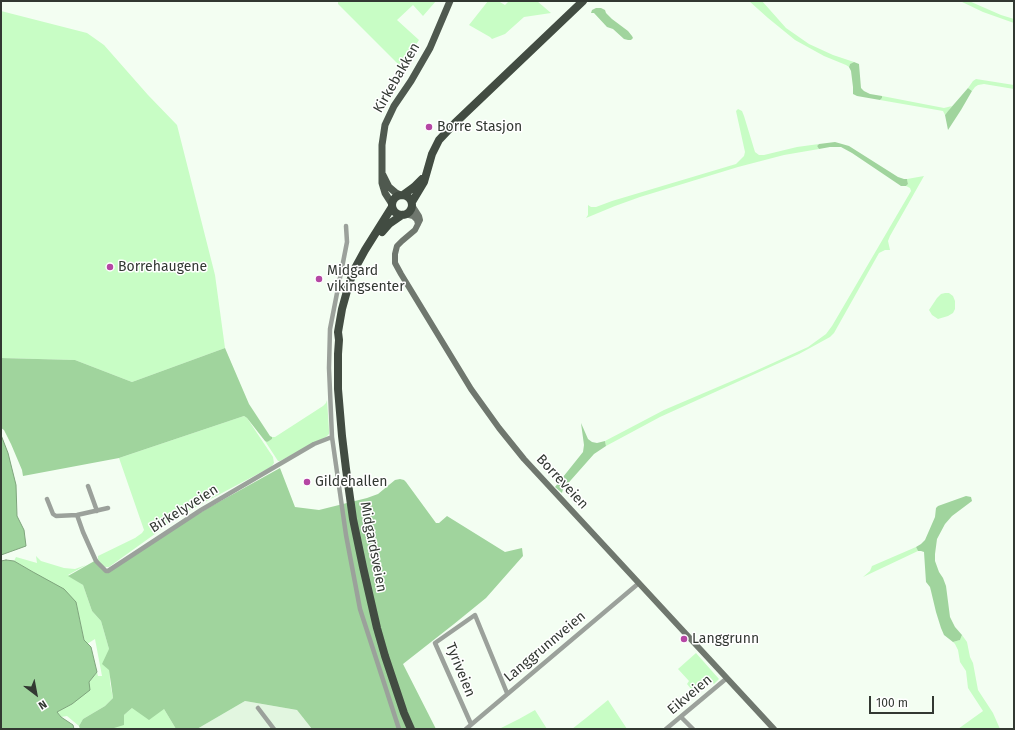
<!DOCTYPE html>
<style>
body{margin:0}
#map{position:relative;width:1015px;height:730px;overflow:hidden;background:#f3fef2;font-family:"Fira Sans",sans-serif}
canvas{display:block}
.frame{position:absolute;inset:0;border:2px solid #323832;pointer-events:none}
.north{position:absolute;left:16px;top:674px;width:40px;height:40px;-webkit-text-stroke:3px #fff;paint-order:stroke;rotate:148deg;font-size:11px;font-weight:700;line-height:16px;text-align:center;color:#323832}
.north::after{content:'';display:block;margin:auto;width:14px;height:18px;background:#323832;clip-path:polygon(50% 0,100% 100%,50% 72%,0 100%)}
.scale{position:absolute;left:869px;top:696px;width:65px;height:18px;box-sizing:border-box;border:2px solid #323832;border-top:0;padding-left:5px;font-size:12px;line-height:14px;white-space:nowrap;color:#323832;-webkit-text-stroke:3px #fff;paint-order:stroke}
</style>
<div id="map">
<canvas width="1015" height="730"></canvas>
<div class="frame"></div>
<div class="north">N</div>
<div class="scale">100 m</div>
</div>
<script>
const c = document.querySelector('canvas').getContext('2d');
c.lineJoin = 'round';
function paint(path, color) { c.fillStyle = color; c.fill(path, 'evenodd'); }
const toPath = rows => new Path2D(rows.map(r => 'M' + r).join(''));
function stroke(path, color, width, dash) { c.strokeStyle = color; c.lineWidth = width; c.lineCap = dash ? 'butt' : 'round'; c.setLineDash(dash || []); c.stroke(path); }
function drawText(font, color, halo, rows, align = 'center') {
  c.font = font + ' "Fira Sans",sans-serif'; c.lineWidth = 3; c.setLineDash([]); c.textBaseline = 'middle'; c.strokeStyle = halo; c.fillStyle = color; for (const [text, x, y, turn = 0] of rows) {
    c.save(); c.translate(x, y); c.rotate((+turn || 0) * Math.PI / 180); c.textAlign = isNaN(turn) ? turn : align; if (halo) c.strokeText(text, 0, 0); c.fillText(text, 0, 0); c.restore();
  }
}
paint(toPath([
 [245,701,297,710,312,729,197,729]
]), '#e2f6e0');
paint(toPath([
 [338,1,436,1,423,16,413,5,397,20,419,40,401,67,338,4],
 [488,1,498,1,505,5,509,1,537,1,551,13,524,17,505,34,492,39,490,37,469,25],
 [749,1,762,1,786,28,809,44,833,55,854,62,850,64,849,67,846,65,824,56,795,40,768,18],
 [960,1,969,1,1001,15,1014,19,1014,23,983,12],
 [1,11,87,33,104,45,148,95,177,125,215,275,225,348,132,382,75,360,1,358],
 [976,79,1014,85,1014,89,984,84,978,85,975,87,972,91,968,88,973,81],
 [882,96,944,108,952,106,948,111,945,115,943,111,880,100,882,98],
 [738,109,742,111,744,116,755,152,759,155,764,155,797,147,819,144,817,146,819,149,784,155,738,167,640,197,615,206,586,218,588,215,588,205,591,207,596,207,612,201,736,164,744,156,745,152,736,111],
 [924,176,890,236,888,241,890,250,885,250,879,253,834,333,830,337,799,354,660,417,606,446,605,441,664,410,753,372,808,347,826,334,832,326,911,191,910,188,906,186,908,184,907,179],
 [945,293,949,293,953,296,955,301,955,309,953,313,948,316,938,319,932,315,929,310,937,298,941,294],
 [327,400,329,430,329,434,326,437,280,461,278,461,265,441,267,442,272,439,272,437,275,437,323,406,326,403],
 [244,416,247,418,273,457,274,463,271,467,173,519,159,531,109,567,105,567,102,566,98,559,98,556,135,538,142,533,144,530,119,458],
 [916,547,918,551,863,577,870,571,872,566],
 [36,556,41,561,64,568,75,569,86,565,68,575,83,585,92,611,101,621,109,649,110,683,113,698,105,706,83,719,79,726,67,716,61,717,57,712,72,704,97,672,98,676,102,676,95,639,87,644,84,640,76,602,33,572,14,561,16,557,37,563],
 [962,635,967,642,970,657,973,663,978,690,993,713,1000,729,958,729,983,711,968,688,966,671,960,662,958,650,955,644,953,642,960,640],
 [696,653,719,679,714,684,710,680,699,689,697,686,692,690,687,684,689,681,678,669],
 [608,700,627,729,572,729,586,718],
 [132,708,164,709,176,729,113,729,124,715],
 [535,710,547,729,499,729,519,719]
]), '#c8fdc5');
paint(toPath([
 [596,8,601,8,605,10,606,13,612,19,628,31,632,36,633,38,631,40,628,40,624,39,613,29,607,27,594,13,591,13,592,10],
 [854,62,859,64,861,88,864,91,870,94,882,96,882,98,880,100,857,96,853,94,853,87,851,71,849,67,850,64],
 [968,88,972,91,961,110,948,130,945,115,948,111,955,103],
 [835,142,849,146,898,177,904,179,907,179,908,184,906,186,901,186,852,153,841,147,830,147,819,149,817,146,819,144],
 [225,348,249,404,270,436,272,437,272,439,269,441,267,442,265,441,247,418,244,416,119,458,23,476,22,470,11,444,4,430,1,428,1,358,75,360,132,382],
 [581,423,588,439,592,442,597,443,605,441,606,446,594,454,563,489,562,493,555,487,583,452,584,445],
 [280,468,295,507,319,510,367,498,378,494,395,480,400,479,404,480,406,482,436,523,439,523,447,516,505,552,522,548,523,556,486,598,454,624,403,664,436,729,312,729,297,710,245,701,197,729,176,729,164,709,149,720,132,708,124,715,124,725,114,728,113,729,80,729,79,726,83,719,105,706,113,698,109,670,102,664,109,649,101,621,92,611,83,585,68,576,98,559,104,571,208,508],
 [966,496,971,497,972,501,952,516,945,524,937,539,935,554,935,561,939,572,943,578,946,586,950,617,955,627,962,635,960,640,953,642,944,635,941,628,936,612,931,591,930,587,926,582,924,552,921,551,918,551,916,547,921,544,925,540,935,517,936,508,938,506]
]), '#a0d49d');
const water = toPath([
 [1,435,8,453,16,485,17,516,24,530,26,546,1,555,1,435],
 [6,560,14,561,33,572,64,589,76,602,84,640,91,647,97,672,89,682,90,690,72,704,57,712,61,717,73,725,74,729,1,729,1,561,6,560]
]);
paint(water, '#9ed39c');
stroke(water, '#7ea47c', 1);
stroke(toPath([
 [346,226,347,242,330,329,329,368,332,437,346,535,360,609,399,729],
 [88,486,97,511],
 [47,499,53,514,56,516,77,515,108,508],
 [77,515,83,532,96,561,106,571,108,571,201,510,314,444,332,437],
 [258,708,274,729],
 [681,717,693,729],
 [471,724,435,643,475,615,507,693],
 [466,729,639,583],
 [666,729,727,678]
]), '#9ba19b', 4.5);
stroke(toPath([
 [412,205,419,216,420,220,415,230,402,241,397,246,395,254,395,263,401,274,471,389,499,428,524,459,774,729],
 [405,214,413,216,417,220,418,224]
]), '#6f776e', 6);
stroke(toPath([
 [383,175,389,187,396,193,400,195],
 [392,204,385,193,382,183,382,145,385,125,394,106,411,81,430,48,450,1]
]), '#4f594f', 7);
stroke(toPath([
 [403,195,414,187,422,179],
 '392 205a10 10 0 1 1 20 0a10 10 0 1 1-20 0Z',
 [412,202,424,182,432,154,439,140,455,123,583,1],
 [392,207,365,250,353,272,347,291,342,309,338,332,339,340,338,354,338,389,342,436,346,469,353,519,363,567,377,628,385,656,404,713,411,729],
 [382,232,389,224,402,215]
]), '#424c42', 8);
for (const [x, y, r, color] of [
 [429,127,4,"#b547a4"],
 [110,267,4,"#b547a4"],
 [319,279,4,"#b547a4"],
 [307,482,4,"#b547a4"],
 [684,639,4,"#b547a4"]
]) { const dot = new Path2D(); dot.arc(x, y, r, 0, 2 * Math.PI); c.fillStyle = color; c.fill(dot); stroke(dot, '#fff', 1.5); }
drawText('14px', '#323832', '#fff', [
 ["Kirkebakken",397,78,-60],
 ["Borreveien",562,482,47],
 ["Birkelyveien",184,509,-32],
 ["Midgardsveien",373,547,79],
 ["Langgrunnveien",545,647,-40],
 ["Tyriveien",460,670,68],
 ["Eikveien",690,695,-40]
]);
drawText('14px', '#323832', '#fff', [
 ["Borre Stasjon",437,127],
 ["Borrehaugene",118,267],
 ["Midgard",327,271],
 ["vikingsenter",327,287],
 ["Gildehallen",315,482],
 ["Langgrunn",692,639]
], 'left');
</script>
